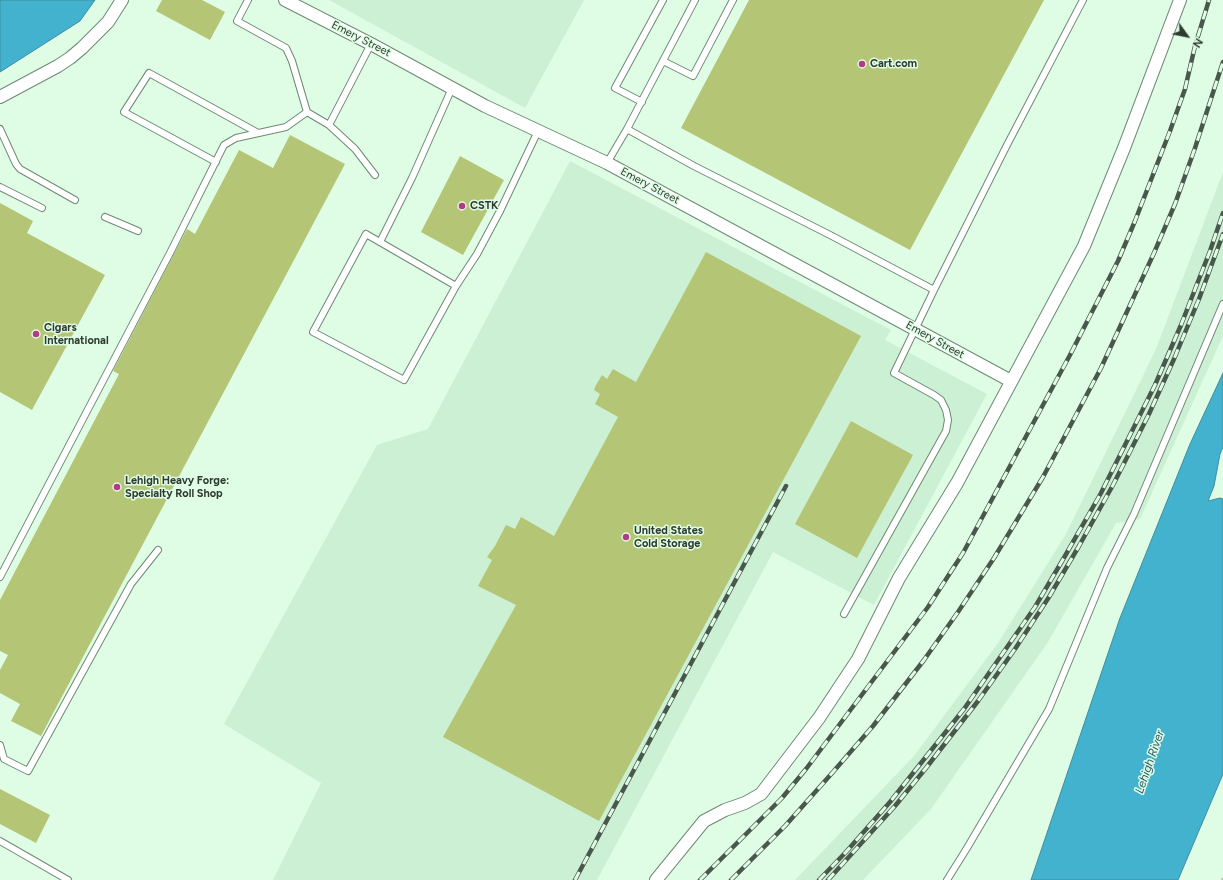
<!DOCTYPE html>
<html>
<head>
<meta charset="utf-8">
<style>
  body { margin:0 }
  #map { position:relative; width:1223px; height:880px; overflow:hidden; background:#dffde5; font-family:Figtree,sans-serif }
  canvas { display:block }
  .north { position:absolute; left:1167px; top:16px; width:40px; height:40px; -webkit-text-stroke:3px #dffde5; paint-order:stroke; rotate:123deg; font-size:11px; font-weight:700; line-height:16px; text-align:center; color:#2f3a31 }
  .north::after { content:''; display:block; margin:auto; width:14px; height:18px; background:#2f3a31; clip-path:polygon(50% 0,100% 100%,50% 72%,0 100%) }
</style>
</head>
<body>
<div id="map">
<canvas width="1223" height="880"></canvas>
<div class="north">N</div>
</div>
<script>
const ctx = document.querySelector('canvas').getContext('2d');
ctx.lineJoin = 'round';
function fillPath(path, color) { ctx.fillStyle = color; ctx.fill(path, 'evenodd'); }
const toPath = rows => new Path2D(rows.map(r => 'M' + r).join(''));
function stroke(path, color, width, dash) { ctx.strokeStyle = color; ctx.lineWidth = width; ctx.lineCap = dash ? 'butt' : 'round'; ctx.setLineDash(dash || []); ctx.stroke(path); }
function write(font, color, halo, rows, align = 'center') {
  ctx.font = font + ' Figtree,sans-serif'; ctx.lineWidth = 3; ctx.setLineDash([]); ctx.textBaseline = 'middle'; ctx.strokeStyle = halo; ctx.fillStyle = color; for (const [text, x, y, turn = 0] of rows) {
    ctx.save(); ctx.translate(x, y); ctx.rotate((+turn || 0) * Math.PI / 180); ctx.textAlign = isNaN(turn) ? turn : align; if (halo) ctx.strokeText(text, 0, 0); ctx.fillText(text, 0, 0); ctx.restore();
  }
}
fillPath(toPath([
  [329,0,584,0,525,108],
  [570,161,891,330,885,340,987,394,874,605,773,552,597,880,273,880,321,783,224,724,377,445,428,429],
  [1223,172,1223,336,1140,519,1116,523,1048,642,931,809,863,880,795,880,914,756,998,643,1066,534,1156,349]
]), '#ccf0d4');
const water = toPath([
  [0,0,95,0,80,21,0,72,0,0],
  [1223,373,1223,447,1220,454,1214,486,1208,501,1220,498,1223,499,1223,774,1178,880,1031,880,1120,618,1190,444,1223,373]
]);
fillPath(water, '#43b2ce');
stroke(water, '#3d8e9f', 1);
fillPath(toPath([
  [162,0,202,0,225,12,210,40,156,11],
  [749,0,1044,0,910,250,681,128],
  [290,135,345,164,41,736,11,721,20,704,0,693,0,670,8,655,0,651,0,600,119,374,113,371,187,229,195,234,239,150,273,168],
  [460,156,504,180,463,255,421,232],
  [0,203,33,221,27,233,105,275,32,410,0,392],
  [706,252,861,336,599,821,443,737,516,605,478,586,492,560,487,557,495,546,506,525,515,529,521,517,554,536,618,417,595,404,600,394,594,390,596,385,602,375,607,379,613,369,636,382],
  [851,421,913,455,857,558,795,524],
  [0,789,50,815,36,843,0,824]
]), '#b4c575');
const service = toPath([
  [248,0,237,21,286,48,292,61,307,112,329,125,355,149,375,175],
  [695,0,627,129,694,166,832,236,934,290,1007,145,1083,0],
  [663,61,693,76,733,0],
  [642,102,615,88,663,0],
  [329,125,371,44],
  [0,129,16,164,20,169,75,200],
  [216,162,124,112,149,73,258,133],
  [607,163,627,129],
  [0,187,42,208],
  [105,217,138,231],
  [366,234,456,286,404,380,313,332,366,234],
  [380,242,412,178,452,88],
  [456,286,477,254,500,211,538,131],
  [0,577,170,253,224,145,236,138,286,127,307,112],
  [844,614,946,431,948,420,946,410,941,400,934,395,894,373,934,290],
  [0,745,4,759,28,771,131,584,158,550],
  [0,841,68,880],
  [947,880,967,848,1049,709,1107,568,1134,514,1223,304]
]);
const minor = toPath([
  [285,0,371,44,485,106,607,163,1011,381],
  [0,97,58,66,70,58,82,48,108,22,122,0],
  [656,880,704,821,725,810,745,803,761,794,819,718,858,659,899,578,957,483,1084,246,1124,148,1180,0]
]);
stroke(service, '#6e8974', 8);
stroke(minor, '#6e8974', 14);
stroke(toPath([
  [1222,880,1223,877]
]), '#a8c0ac', 2, [2, 3]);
stroke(service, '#fff', 6);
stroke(minor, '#fff', 12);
const rail = toPath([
  [575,880,786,486],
  [700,880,782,798,806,769,928,607,963,553,1070,355,1118,261,1135,221,1170,131,1185,89,1195,46,1209,0],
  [731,880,785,826,833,772,873,726,924,660,958,612,994,558,1043,477,1101,368,1154,253,1175,204,1195,148,1223,62],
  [819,880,846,852,890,802,964,709,1035,607,1065,556,1101,493,1155,385,1181,325,1210,251,1223,213],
  [828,880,895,806,926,768,978,701,1015,649,1049,597,1079,546,1113,485,1149,414,1174,359,1199,299,1223,234]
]);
stroke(rail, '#49574c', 4.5);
stroke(rail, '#dffde5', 3, [9]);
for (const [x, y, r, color] of [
  [862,64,4,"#b63886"],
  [462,206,4,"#b63886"],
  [36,334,4,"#b63886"],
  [117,487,4,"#b63886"],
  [626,537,4,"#b63886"]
]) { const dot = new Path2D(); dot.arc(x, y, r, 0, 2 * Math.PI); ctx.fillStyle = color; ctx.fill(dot); stroke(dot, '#dffde5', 1.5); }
write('11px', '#2f3a31', '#dffde5', [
  ["Emery Street",361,39,27],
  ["Emery Street",650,186,28],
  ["Emery Street",935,340,29]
]);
write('bold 11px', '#2f3a31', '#dffde5', [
  ["Cart.com",870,64],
  ["CSTK",470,206],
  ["Cigars",44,328],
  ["International",44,341],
  ["Lehigh Heavy Forge:",125,481],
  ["Specialty Roll Shop",125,494],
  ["United States",634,531],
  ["Cold Storage",634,544]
], 'left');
write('italic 12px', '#2d5b67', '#dffde5', [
  ["Lehigh River",1150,762,-71]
]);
</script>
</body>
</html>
